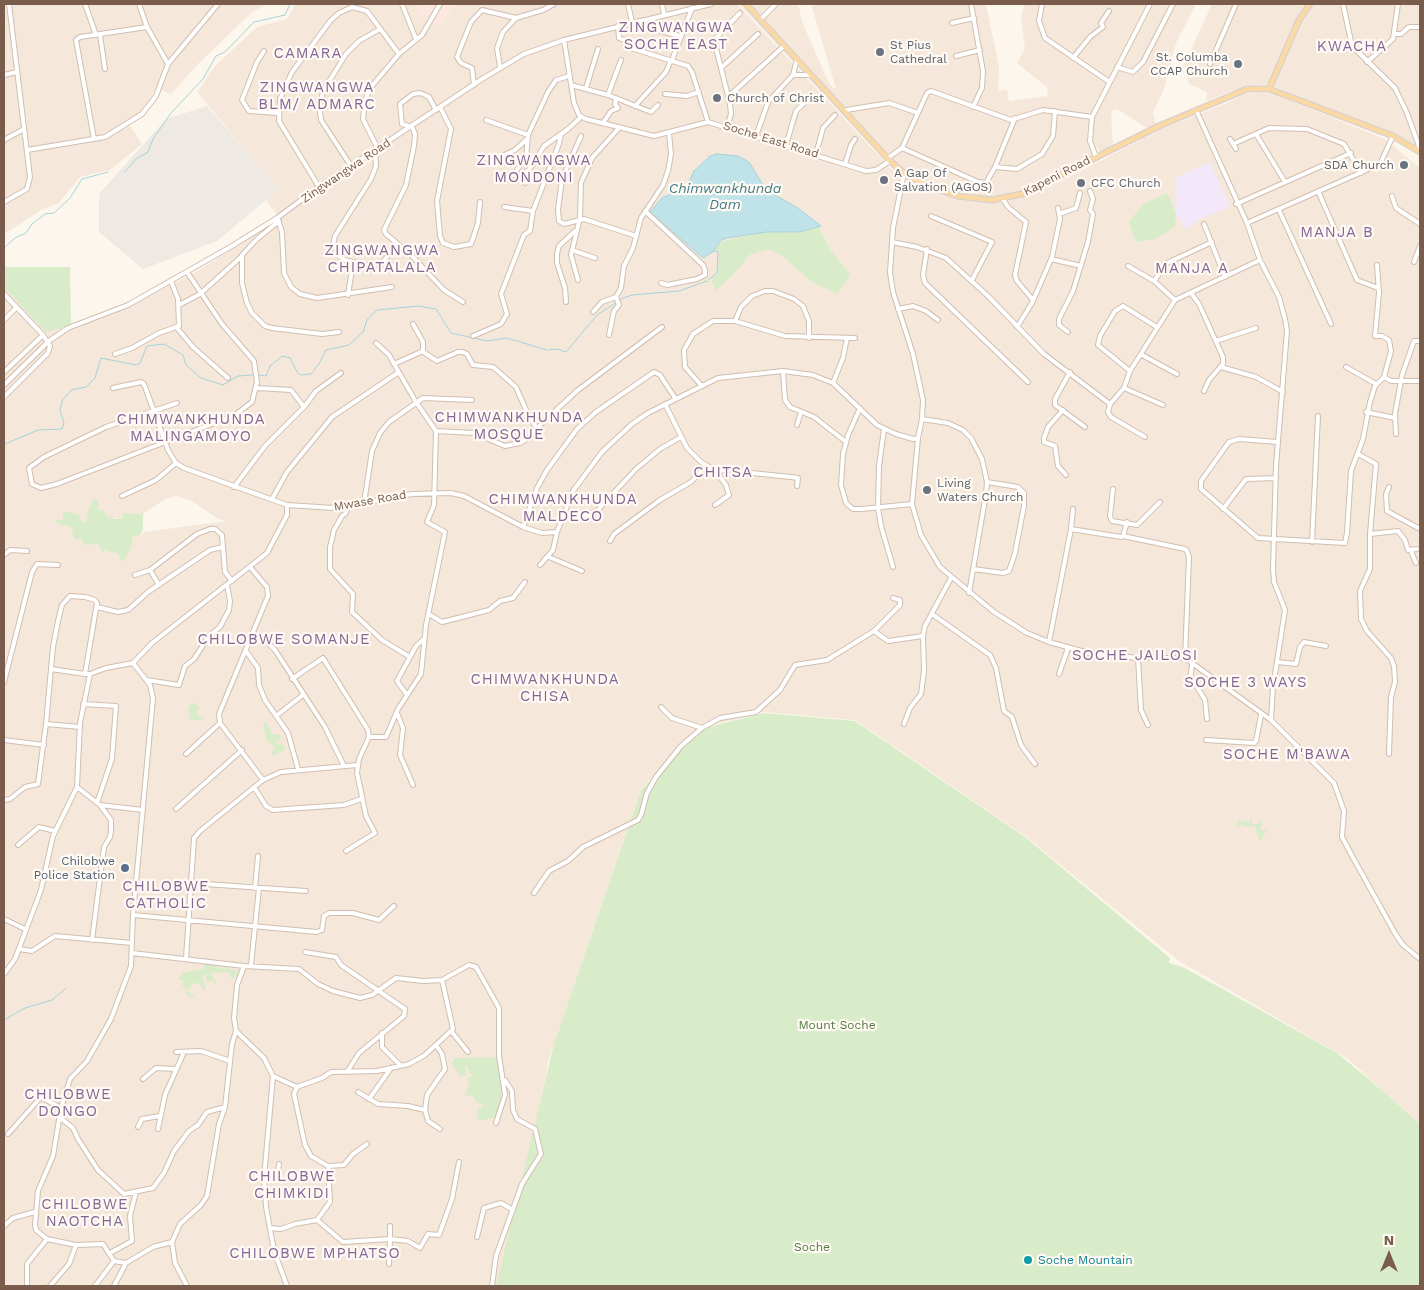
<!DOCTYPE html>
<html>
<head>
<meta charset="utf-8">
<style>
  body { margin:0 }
  #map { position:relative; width:1424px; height:1290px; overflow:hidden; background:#fdf6ec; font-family:"Work Sans",sans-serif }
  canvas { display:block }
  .frame { position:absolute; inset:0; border:5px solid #7a5c4d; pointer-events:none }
  .north { position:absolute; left:1364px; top:1230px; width:50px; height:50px; -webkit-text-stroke:4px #fffaf3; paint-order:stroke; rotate:0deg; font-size:14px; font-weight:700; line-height:20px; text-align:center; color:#7a5c4d }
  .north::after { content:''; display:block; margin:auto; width:18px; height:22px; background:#7a5c4d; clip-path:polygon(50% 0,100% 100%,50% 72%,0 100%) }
</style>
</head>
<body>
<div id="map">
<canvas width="1424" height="1290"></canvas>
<div class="frame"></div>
<div class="north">N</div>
</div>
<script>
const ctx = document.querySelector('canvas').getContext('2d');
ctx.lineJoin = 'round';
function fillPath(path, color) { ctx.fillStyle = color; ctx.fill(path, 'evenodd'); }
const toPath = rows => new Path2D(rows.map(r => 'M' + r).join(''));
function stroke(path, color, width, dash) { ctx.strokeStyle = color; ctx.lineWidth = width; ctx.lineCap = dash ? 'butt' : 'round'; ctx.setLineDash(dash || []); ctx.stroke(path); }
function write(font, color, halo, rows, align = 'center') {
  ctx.font = font + ' "Work Sans",sans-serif'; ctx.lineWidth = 4.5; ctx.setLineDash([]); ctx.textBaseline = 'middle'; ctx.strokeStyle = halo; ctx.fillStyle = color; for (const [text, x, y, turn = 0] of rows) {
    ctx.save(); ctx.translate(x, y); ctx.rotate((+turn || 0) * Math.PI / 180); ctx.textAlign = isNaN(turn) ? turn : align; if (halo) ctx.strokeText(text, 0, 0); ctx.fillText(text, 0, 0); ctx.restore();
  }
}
fillPath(toPath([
  [4,4,267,4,252,12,199,63,171,94,156,88,140,114,127,121,142,144,110,170,80,177,59,203,41,210,4,234],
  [296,4,737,4,897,175,915,188,938,197,917,188,899,175,739,4,798,4,803,24,828,81,832,87,836,89,811,4,986,4,999,67,998,91,1007,90,1009,101,1047,96,1048,88,1017,63,1025,49,1021,18,1024,4,1196,4,1176,43,1164,89,1153,112,1156,126,1150,130,1117,109,1111,111,1113,148,1102,155,1096,146,1097,152,1103,158,1035,195,1159,130,1227,103,1244,94,1258,93,1274,94,1385,139,1420,168,1420,1124,1348,1059,1179,961,1025,836,855,720,764,712,704,727,641,789,548,1062,531,1164,496,1286,4,1286,4,268,69,331,136,303,198,271,280,219,266,200,278,189,197,92,216,65,257,27,287,19],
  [176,496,192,501,218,519,227,521,144,532,140,535,109,542,83,545,82,539,74,539,71,527,57,524,55,519,63,521,64,511,82,522,86,522,89,515,122,519,123,513,143,514,165,499],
  [1212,4,1420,4,1420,153,1394,133,1267,84,1232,91,1206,101,1207,92,1189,84,1184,65]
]), '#f5e8da');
fillPath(toPath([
  [421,4,455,4,439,27,416,12]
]), '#fde8e0');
fillPath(toPath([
  [207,106,279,189,217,241,143,269,99,232,99,194,166,119]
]), '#efe9e4');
fillPath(toPath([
  [1210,162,1230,207,1202,218,1185,230,1176,213,1175,178]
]), '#f3e8fa');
fillPath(toPath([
  [1167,193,1176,213,1175,227,1156,239,1136,242,1129,222,1143,204],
  [819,227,830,250,850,274,838,294,812,282,781,255,767,249,749,255,741,266,716,291,711,279,718,273,719,252,715,251,722,241,766,232,801,233],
  [4,267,70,267,71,326,46,332,4,287],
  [93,499,98,500,98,510,104,510,106,516,112,517,114,519,122,519,123,513,143,514,143,529,140,535,132,537,132,546,124,561,120,560,120,556,115,552,112,554,106,548,104,552,101,551,99,544,83,545,82,539,74,539,71,527,57,524,55,519,63,520,63,511,79,515,82,522,86,521,88,510],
  [192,702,200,708,196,713,204,720,190,720,188,709],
  [764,713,855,721,1025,837,1170,958,1169,963,1185,968,1337,1053,1376,1085,1420,1124,1420,1286,496,1286,554,1044,641,790,704,728],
  [267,722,272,734,278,734,282,738,275,742,276,745,282,743,285,749,274,756,271,752,275,747,267,741,264,728,263,723],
  [1252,813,1252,824,1257,824,1263,820,1260,830,1267,830,1260,842,1255,827,1243,826,1242,823,1239,828,1235,827,1240,820,1250,822],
  [205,963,215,963,222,969,225,967,239,972,237,976,232,979,228,972,210,973,218,985,211,980,206,982,207,974,202,976,206,988,203,990,201,986,195,982,187,990,192,996,196,994,192,999,185,993,187,990,182,985,184,982,178,979,183,973,204,968],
  [502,1057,504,1068,501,1097,502,1102,497,1117,478,1121,477,1108,483,1107,482,1103,477,1103,473,1095,465,1096,467,1088,470,1086,467,1081,468,1078,473,1075,469,1073,467,1065,464,1067,467,1076,460,1076,451,1063,454,1061,453,1058]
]), '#d8ecc9');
const water = toPath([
  [717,154,738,156,749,162,766,190,798,208,821,226,800,232,766,232,727,238,721,240,714,251,703,258,650,212,662,198,687,186,694,171,710,156,717,154]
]);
fillPath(water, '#bfe3e8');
stroke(water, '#a5d3da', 1);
stroke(toPath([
  [125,172,136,159,148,152,153,139,171,113,203,79,216,56,225,52,254,22,285,15,290,4],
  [4,248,15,238,26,233,32,224,45,214,54,213,70,198,82,179,108,172],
  [708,280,717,273,718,252,714,251],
  [549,350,557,349,566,352,597,315,623,298,632,295,679,291,707,281],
  [259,375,266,376,270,366,282,356,290,358,297,372,301,375,311,374,319,364,326,350,349,345,363,332,367,320,377,310,418,306,436,309,451,333,487,341,507,338,547,350],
  [4,449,5,444,38,430,62,429,64,423,60,410,62,401,71,390,86,387,95,378,101,358,136,365,140,363,147,346,164,344,183,355,186,365,201,378,223,385,238,376,253,375],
  [4,1020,25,1008,52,1000,66,988]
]), '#a5d3da', 1);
const minor = toPath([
  [85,4,96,35],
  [139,4,147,27,168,64],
  [402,4,416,39],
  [628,4,632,22],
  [662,4,664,14],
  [971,4,983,71,982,88,973,107],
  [1042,4,1039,21,1045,38,1108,81],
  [1343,4,1352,46,1395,88,1407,113,1420,149],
  [761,19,776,4],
  [639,21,656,30,680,36],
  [952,23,974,18],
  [618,26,619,38,626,41,631,48,688,66,692,72,708,122],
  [1394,34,1401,34,1409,27,1420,27],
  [100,35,105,69],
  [564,40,574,103,579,115,586,119,654,136,708,122,866,171,876,170,890,161],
  [264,51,257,62,242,100,249,111,278,113],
  [956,56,980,50],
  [1073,58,1090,37,1103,27,1101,23,1109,11],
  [672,60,692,8],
  [1367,62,1393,39,1398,4],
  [1210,64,1236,4],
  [500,67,497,48,503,32,516,18,543,10,554,4],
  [1117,67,1133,72,1143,62,1173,4],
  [721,68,758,34],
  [4,75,17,72],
  [793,75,811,75],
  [474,85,472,68,461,63,457,57,471,22,482,10,516,18],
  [571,85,608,95,651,112,658,105],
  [586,88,598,49],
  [665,94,687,96,699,92],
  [608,95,621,60],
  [728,97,784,46],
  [635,106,666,72,671,60],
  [440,107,451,129,437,201,440,236,443,243,454,247,471,244,478,223,480,202],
  [436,110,429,97,420,93,413,94,400,104,402,124,412,127,415,134,414,146,406,185,384,230,386,234,412,256,444,290,463,302],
  [846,110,889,103,918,113],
  [1196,110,1247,223,1260,260,1279,297,1285,319,1287,331,1276,466,1273,568,1274,582,1285,610,1273,687,1271,720],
  [486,120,528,135],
  [603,123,611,111,618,108,615,104,616,98],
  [727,127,731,114,730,104,714,40,740,13],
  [1256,134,1285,182],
  [581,136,562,179,558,210,559,221,564,224,584,219,636,236],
  [756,136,768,102,793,75,797,59],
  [94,139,76,40,80,37,147,27],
  [1230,139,1236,149],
  [4,140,24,129],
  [1233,144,1269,128,1307,129,1344,144,1361,173],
  [786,145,796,111,811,96],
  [902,148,978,182,986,183,995,167,1015,118],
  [378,149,363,119,365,100,371,87,399,54,422,35,440,4],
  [27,150,105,137,142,114,156,96,168,64,218,4],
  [375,150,376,166,371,179,335,236,333,245,339,256,345,260,370,266,384,261,396,244],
  [816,154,823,128,835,115],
  [1096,157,1090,141,1092,117,1150,4],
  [888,158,902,148,927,93,931,91,1011,120,1043,110,1092,117],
  [488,163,515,150,527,139],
  [845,164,851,145,855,139],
  [351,166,321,120,319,104,325,88,346,54,359,41,380,29],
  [995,167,1017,169,1042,154,1053,136,1055,111],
  [513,175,526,158,528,135,548,92,556,80,569,76],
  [513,175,519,176,529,170,544,146,568,129,581,117],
  [525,183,528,171],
  [319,187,279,121,280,99,292,72,331,20,339,13,352,7,367,11,399,54],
  [1318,191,1357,280,1378,288],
  [1392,196,1396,208,1420,224],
  [1003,199,1008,207,1026,222,1015,275,1017,281,1033,300],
  [4,202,27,189,30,177,9,4],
  [1236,204,1351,153],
  [504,207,533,211],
  [1279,210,1331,324],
  [645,211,703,265,705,270,705,275,697,279,667,285,661,283],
  [1059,214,1076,208,1080,193],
  [931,216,992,242,972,280],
  [278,220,282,232,284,273,291,287,300,294,317,298,392,287],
  [279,221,257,239,242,255,242,283,247,303,252,313,265,326,272,328,322,334,339,332],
  [1247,223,1380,164,1393,136],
  [1204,224,1225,277],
  [892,242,917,247,946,258,988,296,1044,354,1110,404],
  [927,249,923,275,925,283,1028,382],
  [572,250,595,258],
  [1051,259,1081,266],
  [1414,262,1420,246],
  [1128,266,1154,281,1175,300],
  [578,280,571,255,580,218,581,183,592,158,619,128],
  [1154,281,1167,263,1212,242],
  [1191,293,1199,304,1223,357,1223,364,1209,380,1204,391],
  [4,294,43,335,50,346,48,353,4,397],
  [348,295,353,263],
  [566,302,565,288,557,263,557,254,559,246,575,231],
  [179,305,200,294,242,256],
  [898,309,913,306,926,311,938,320],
  [593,312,602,302,616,297,621,288,624,266,633,248,641,218,663,185,668,171,671,154,669,133],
  [4,320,16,308],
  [735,321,741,307,752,296,765,291,773,291,794,299,803,306,809,321,809,338],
  [1017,327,1032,303,1052,257,1060,219,1058,208],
  [177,328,193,347,228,378],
  [1068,332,1059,325,1059,319,1073,291,1088,242,1093,214,1090,210,1093,199,1090,191],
  [609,335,614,311,619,305,616,297],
  [473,336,501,324,507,314,501,294,524,235,530,231,533,211,559,144,561,134],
  [1216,341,1256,328],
  [422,351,437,361,458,352,463,352,467,354,473,365,493,367,516,387,530,419,537,428],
  [115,354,132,348,159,333,179,326,178,299,171,281],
  [1142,355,1177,374],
  [394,364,423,351,423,342,413,324],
  [1221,367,1256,377,1283,392],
  [1346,367,1376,384],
  [783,371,785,400,790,407,814,417,846,442],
  [1130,371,1098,345,1100,336,1115,311,1123,306,1157,327],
  [4,372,43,335],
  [1070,372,1055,399,1055,405,1085,427],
  [1384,377,1391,381,1420,381],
  [833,383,843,358,847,338],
  [4,385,49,341,68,328,128,305,232,246,277,218,319,187,482,79,524,54,564,40,711,4],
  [701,385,685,367,684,350,693,334,713,321,735,321,785,336,855,338],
  [113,388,141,382,144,384,168,450,176,463,184,468,287,505,334,508,412,494,451,493,464,496,523,527,542,533,557,532],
  [257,388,291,390,304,407],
  [1124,388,1163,405],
  [177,403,106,427,44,457,29,468,32,484,41,488,57,484,235,415,252,402,257,382,254,361,222,324,187,272],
  [665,404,687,448,701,462,716,471,726,485,729,495,715,505],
  [860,408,848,435,843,454,841,485,846,503,853,509,861,509,912,504],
  [1063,410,1048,427,1044,438,1044,442,1055,446,1058,466,1066,475],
  [1366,412,1395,418],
  [922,419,948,423,963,430,971,438,982,459,987,482,986,494,969,593],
  [797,425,801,412],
  [884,429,879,466,878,508,881,526,893,567],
  [436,431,474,433,505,446,520,443,530,437,542,423,578,390,662,327],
  [1396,434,1395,414,1402,375,1414,341,1420,341],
  [1145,437,1111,417,1108,412,1110,404,1124,388,1130,371,1175,300,1260,260],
  [918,438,912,504,921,535,940,567,994,612,1027,633,1049,642,1089,653,1138,658,1185,658,1271,720,1334,783,1344,811,1342,837,1351,854,1396,935,1403,945,1420,959],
  [1278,442,1239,439,1229,442,1201,481,1201,489,1258,538,1345,543,1347,533,1351,471,1363,439,1370,402,1375,386,1384,377,1391,351,1389,340,1382,336,1375,336,1379,293,1377,265],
  [1358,454,1376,464,1370,534,1370,569,1360,591,1361,619,1367,631,1391,658,1394,666,1395,682,1391,697,1389,754],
  [716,471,735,469,742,472,791,477,798,478,797,486],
  [234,487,265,446,304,407,316,391,341,373],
  [1389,487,1386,494,1387,511,1420,529],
  [1113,489,1110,516,1112,521,1137,525,1160,502],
  [122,496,156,480,176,463],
  [272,499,287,472,332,417,399,372],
  [364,503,372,451,380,433,389,422,423,398,472,400],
  [348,506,346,513,342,516,334,530,330,547,330,569,353,594,352,612,382,640,410,657],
  [1223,509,1246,479,1276,478],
  [564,515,581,516,597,511,636,469,660,449,681,437],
  [523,527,537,488,547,470,577,429,596,412,654,372,660,375,675,398],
  [1071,529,1121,537,1123,536,1127,522],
  [1370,534,1398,531,1405,540,1408,550,1417,549],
  [1123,536,1185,549,1187,551,1189,557,1185,658],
  [610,541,614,534,660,500,691,482,706,466],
  [1312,542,1318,416],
  [1411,551,1416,563],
  [4,555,10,550,27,551],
  [549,557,582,571],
  [540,565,553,550,557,532,573,491,602,452,632,424,648,413,718,378,783,371,813,375,833,383,877,425,896,434,913,439,918,438,922,419,923,400,913,354,893,292,890,272,893,228,904,173],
  [250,567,267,587,268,596,219,714,220,723,263,780,281,772,357,765],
  [973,569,1003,573,1009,571,1015,553,1024,506,1024,493,1018,487,987,482],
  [150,570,159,585],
  [135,575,150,570,197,534,210,529,215,529,222,535,225,572,232,581],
  [97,607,118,612,128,610,148,592,210,550,223,547],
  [429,614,442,622,489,610,500,601,513,598,525,582],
  [932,614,990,655,996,668,1004,711,1012,717,1021,745,1035,764],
  [874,631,888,641,923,636,924,671,921,694,910,708,904,724],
  [252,634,265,640,275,650,325,727,344,766],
  [923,636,925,626,951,578],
  [1049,642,1071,529,1073,509],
  [246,651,258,668,259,685,265,700,288,733,298,769],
  [1138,658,1141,710,1148,725],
  [1277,662,1296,664,1300,647,1304,642,1326,646],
  [133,663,150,685,153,698,133,915,131,966,111,1019,87,1061,70,1079,61,1108,53,1156,38,1191,35,1225,36,1230,47,1239,76,1245,103,1244,114,1261,126,1263,153,1247,172,1242],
  [133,663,152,643,267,553,287,515,287,505],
  [1192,665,1190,680,1197,687,1205,700,1207,719],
  [85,674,97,603,95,600,85,597,70,596,62,605,58,621,53,647,51,669,85,674,90,674],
  [1059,674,1068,648],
  [292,679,323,658,368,730,369,737,359,759,357,773,366,816,375,833,346,851],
  [147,680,179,685,185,666,194,659,209,636,220,627,229,610,230,601,227,585],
  [4,682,32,572,37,564,58,565],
  [407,695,397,681,416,646,424,639],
  [83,704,116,706,112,759,97,803],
  [661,707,672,718,702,728],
  [397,713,403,728,400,755,413,785],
  [276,716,303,695],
  [46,724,51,669],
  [369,737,386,737,398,709,421,674,426,625,445,532,427,522,434,505,436,431,416,402,389,355,376,343],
  [4,740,44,745],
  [1206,740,1254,743,1256,741,1261,715],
  [186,754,220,723],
  [77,787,100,805,143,810],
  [254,787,266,806,273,810,344,805,361,799],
  [4,800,10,799,25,787,38,784,46,724,80,727],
  [176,809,242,750],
  [18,845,39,827,55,831],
  [191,883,306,891],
  [255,888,258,856],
  [534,893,549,871,568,861,583,847,638,820,641,815,647,793,656,777,681,746,702,728,720,718,756,712,780,690,795,665,827,660,874,631,900,605,900,600,893,598],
  [133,915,317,932,322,930,324,916,329,913,353,913,379,920,394,906],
  [4,919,25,929],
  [92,940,104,847,110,837,111,831,111,820,100,805],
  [19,949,32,951,55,936,132,943],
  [305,952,336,957,341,965,405,1009,404,1016,359,1053,347,1072],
  [132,953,244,966,299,969,318,984,333,991,360,998,372,995,396,978,423,981,442,980,469,965,476,967,499,1008,499,1056,505,1095,496,1123],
  [186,959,194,838,200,831,263,780],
  [251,965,259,888],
  [244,966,237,985,234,1018,236,1031,264,1058,273,1076,264,1178,266,1207,274,1251,287,1286],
  [4,974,15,959,41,890,53,836,77,787,80,723,90,674,106,668,133,663],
  [451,1031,468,1052],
  [382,1033,382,1047,400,1065],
  [436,1045,442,1054,445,1069,427,1095,425,1110,428,1121,440,1129],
  [176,1052,201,1051,230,1061],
  [273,1076,297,1087,322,1078,331,1072,377,1071,409,1064,425,1055,453,1029,442,980],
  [143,1079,156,1068,176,1069],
  [297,1087,294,1094,305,1145,311,1156,328,1166],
  [358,1092,378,1104,408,1106,425,1110],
  [369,1099,391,1068],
  [59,1117,73,1128,78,1139,98,1170,124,1194,153,1188,164,1173,174,1151,189,1131,198,1125,207,1112,225,1107],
  [138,1127,142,1119,160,1116],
  [158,1129,165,1095,184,1052],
  [8,1134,41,1097,61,1108],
  [264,1178,277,1178,279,1164],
  [317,1220,330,1202,328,1166,344,1165,353,1154,367,1144],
  [317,1220,343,1242,390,1239,389,1264],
  [4,1226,13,1218,35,1212],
  [390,1226,390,1239,408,1241,420,1248,428,1234,439,1235,452,1199,459,1162],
  [270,1228,281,1229,295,1224,317,1220],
  [477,1237,484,1208,501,1203,513,1210],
  [274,1251,290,1253,294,1256],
  [110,1253,132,1241,130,1216,136,1192],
  [27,1286,27,1264,47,1239],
  [50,1286,69,1264,76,1245],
  [95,1286,114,1261],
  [114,1286,126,1263],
  [187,1286,175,1263,172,1242,180,1224,201,1205,207,1196,219,1124,225,1107,232,1044,236,1031],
  [492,1286,496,1256,522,1184,541,1154,535,1129,517,1119,513,1110,512,1091,505,1080]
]);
const major = toPath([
  [746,4,890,161,904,173,922,183,957,196,992,200,1022,194,1159,126,1247,89,1269,89,1296,99,1393,136,1420,152],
  [1269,89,1299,20,1310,4]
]);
stroke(minor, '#d1beb0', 6);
stroke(major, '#dad1cd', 7);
stroke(minor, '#fff', 4);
stroke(major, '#fbd9a5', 4.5);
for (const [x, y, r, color] of [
  [880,52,5,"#6b7280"],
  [1238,64,5,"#6b7280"],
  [717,98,5,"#6b7280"],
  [1404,165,5,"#6b7280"],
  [884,180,5,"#6b7280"],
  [1081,183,5,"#6b7280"],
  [927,490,5,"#6b7280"],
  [125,868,5,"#5c6f8a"],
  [1028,1260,5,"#0f9aa8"]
]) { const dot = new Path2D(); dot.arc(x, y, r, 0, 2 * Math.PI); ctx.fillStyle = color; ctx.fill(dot); stroke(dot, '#fffaf3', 2); }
write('12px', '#5b616d', '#fffaf3', [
  ["St Pius",890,45],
  ["Cathedral",890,59],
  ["St. Columba",1228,57,"right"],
  ["CCAP Church",1228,71,"right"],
  ["Church of Christ",727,98],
  ["SDA Church",1394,165,"right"],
  ["A Gap Of",894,173],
  ["Salvation (AGOS)",894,187],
  ["CFC Church",1091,183],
  ["Living",937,483],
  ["Waters Church",937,497]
], 'left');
write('12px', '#7a5c4d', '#fffaf3', [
  ["Soche East Road",771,140,17],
  ["Zingwangwa Road",346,171,-34],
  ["Kapeni Road",1057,176,-27],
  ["Mwase Road",370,501,-10]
]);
write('12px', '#4e5e75', '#fffaf3', [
  ["Chilobwe",115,861],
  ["Police Station",115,875]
], 'right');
write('12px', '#537a41', '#fffaf3', [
  ["Mount Soche",837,1025],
  ["Soche",812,1247]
]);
write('12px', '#0d838f', '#fffaf3', [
  ["Soche Mountain",1038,1260]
], 'left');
write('italic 14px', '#437c86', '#fffaf3', [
  ["Chimwankhunda",725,189],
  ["Dam",725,205]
]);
ctx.letterSpacing = '1px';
write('15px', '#846695', '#fffaf3', [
  ["ZINGWANGWA",676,28],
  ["SOCHE EAST",676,45],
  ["KWACHA",1352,47],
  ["CAMARA",308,54],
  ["ZINGWANGWA",317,88],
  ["BLM/ ADMARC",317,105],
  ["ZINGWANGWA",534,161],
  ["MONDONI",534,178],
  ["MANJA B",1337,233],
  ["ZINGWANGWA",382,251],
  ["CHIPATALALA",382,268],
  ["MANJA A",1192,269],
  ["CHIMWANKHUNDA",509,418],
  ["MOSQUE",509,435],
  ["CHIMWANKHUNDA",191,420],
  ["MALINGAMOYO",191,437],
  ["CHITSA",723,473],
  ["CHIMWANKHUNDA",563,500],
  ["MALDECO",563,517],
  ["CHILOBWE SOMANJE",284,640],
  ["SOCHE JAILOSI",1135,656],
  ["CHIMWANKHUNDA",545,680],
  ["CHISA",545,697],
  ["SOCHE 3 WAYS",1246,683],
  ["SOCHE M'BAWA",1287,755],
  ["CHILOBWE",166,887],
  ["CATHOLIC",166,904],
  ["CHILOBWE",68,1095],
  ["DONGO",68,1112],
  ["CHILOBWE",292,1177],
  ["CHIMKIDI",292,1194],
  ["CHILOBWE",85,1205],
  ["NAOTCHA",85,1222],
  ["CHILOBWE MPHATSO",315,1254]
]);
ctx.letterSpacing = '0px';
</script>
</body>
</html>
